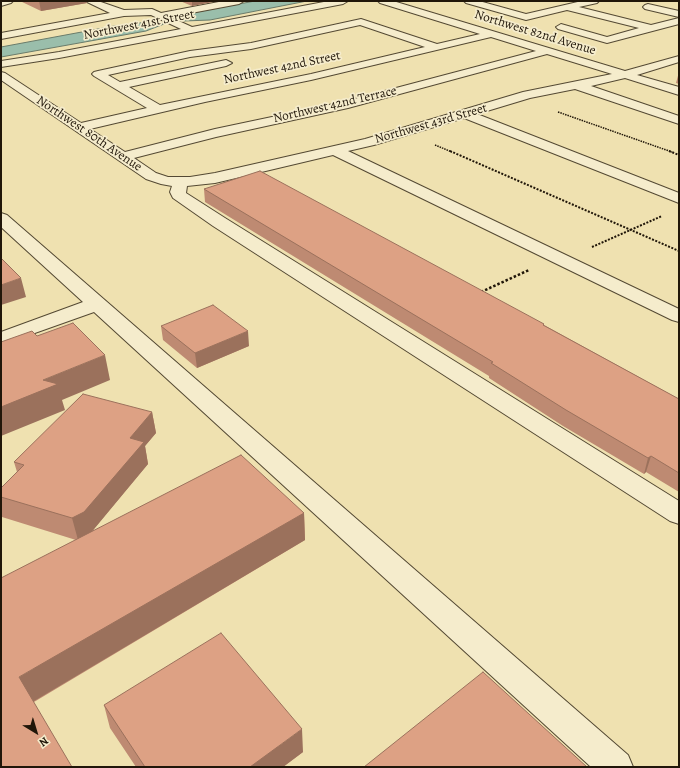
<!DOCTYPE html>
<html>
<head>
<meta charset="utf-8">
<style>
  body { margin:0 }
  #map { position:relative; width:680px; height:768px; overflow:hidden; background:#efe1b0; font-family:Alegreya,serif }
  canvas { display:block }
  .frame { position:absolute; inset:0; border:2px solid #201609; pointer-events:none }
  .north { position:absolute; left:16px; top:712px; width:40px; height:40px; -webkit-text-stroke:3px #f5eccc; paint-order:stroke; rotate:142deg; font-size:11px; font-weight:700; line-height:16px; text-align:center; color:#201609 }
  .north::after { content:''; display:block; margin:auto; width:14px; height:18px; background:#201609; clip-path:polygon(50% 0,100% 100%,50% 72%,0 100%) }
</style>
</head>
<body>
<div id="map">
<canvas width="680" height="768"></canvas>
<div class="frame"></div>
<div class="north">N</div>
</div>
<script>
const ctx = document.querySelector('canvas').getContext('2d');
ctx.lineJoin = 'round';
function fillPath(path, color) { ctx.fillStyle = color; ctx.fill(path, 'evenodd'); }
const toPath = rows => new Path2D(rows.map(r => 'M' + r).join(''));
function stroke(path, color, width, dash) { ctx.strokeStyle = color; ctx.lineWidth = width; ctx.lineCap = dash ? 'butt' : 'round'; ctx.setLineDash(dash || []); ctx.stroke(path); }
function write(font, color, halo, rows, align = 'center') {
  ctx.font = font + ' Alegreya,serif'; ctx.lineWidth = 3.5; ctx.setLineDash([]); ctx.textBaseline = 'middle'; ctx.strokeStyle = halo; ctx.fillStyle = color; for (const [text, x, y, turn = 0] of rows) {
    ctx.save(); ctx.translate(x, y); ctx.rotate((+turn || 0) * Math.PI / 180); ctx.textAlign = isNaN(turn) ? turn : align; if (halo) ctx.strokeText(text, 0, 0); ctx.fillText(text, 0, 0); ctx.restore();
  }
}
const water = toPath([
  [255,1,307,1,210,20,184,21,175,18,191,13,255,1],
  [157,21,164,24,146,31,1,57,1,47,114,26,157,21]
]);
fillPath(water, '#9abeab');
stroke(water, '#697b6a', 1);
const minor = toPath([
  [1,1,13,1,11,3,1,6,1,1],
  [85,1,98,1,124,10,152,9,161,13,224,1,244,1,239,4,170,17,192,27,329,1,348,1,343,4,191,33,59,58,1,67,1,61,59,52,181,29,151,15,124,16,1,39,1,33,110,13,85,1],
  [378,1,393,1,625,71,679,56,679,62,637,75,679,87,679,95,625,78,591,86,679,116,679,124,575,89,530,98,477,114,679,193,679,203,464,118,374,145,348,151,679,309,679,322,672,320,333,155,215,183,187,186,186,193,225,218,679,501,679,524,670,521,213,226,173,198,170,192,172,186,161,184,146,179,1,80,1,72,5,73,81,123,147,108,94,76,92,74,94,72,98,71,190,51,251,43,361,19,437,44,480,34,380,3,378,1],
  [360,25,425,47,311,74,160,105,129,87,226,66,232,63,226,60,120,82,108,75,190,57,251,49,360,25],
  [491,37,536,51,343,102,215,129,125,152,90,129,205,102,311,80,491,37],
  [547,54,612,74,523,92,365,139,215,173,190,177,168,177,156,173,134,158,216,137,348,108,547,54],
  [464,1,479,1,526,14,582,1,599,1,597,3,579,7,651,25,679,18,679,24,607,43,558,29,556,27,561,24,607,37,639,28,567,10,526,20,466,3,464,1],
  [648,4,679,11,679,17,645,9,643,7,645,5,648,4],
  [1,213,7,215,628,755,633,767,591,767,94,312,1,345,1,332,83,302,1,227,1,213]
]);
stroke(minor, '#544933', 2);
stroke(toPath([
  [558,112,672,152],
  [435,145,452,152]
]), '#201609', 1.5, [1.5, 1]);
stroke(toPath([
  [450,151,679,251],
  [669,151,679,155],
  [592,247,662,216]
]), '#201609', 2, [2, 1.5]);
stroke(toPath([
  [481,292,529,270]
]), '#201609', 2.5, [2.5, 2]);
fillPath(minor, '#f5eccc');
fillPath(toPath([
  [20,1,86,1,87,3,41,11],
  [180,1,217,1,192,6],
  [679,72,679,84,676,83],
  [204,189,544,324,544,325,679,399,679,492,646,472,644,474,563,426,489,378,489,376,205,202],
  [161,326,249,346,197,368,163,340],
  [152,412,156,433,145,446,148,464,92,531,304,513,305,540,34,702,1,767,76,540,2,517,1,514,1,488,17,472,14,462],
  [104,705,303,752,283,767,136,767,110,728]
]), '#be8a72');
fillPath(toPath([
  [39,1,86,1,87,3,41,11],
  [192,1,217,1,192,6],
  [21,278,26,297,1,305,1,285],
  [248,331,249,346,197,368,195,353],
  [105,355,110,380,62,400,65,410,1,436,1,407,43,380],
  [152,412,156,433,145,446,148,464,90,534,78,540,72,518,130,438],
  [651,456,646,472,644,474,648,458],
  [304,513,305,540,29,704,19,677],
  [302,729,303,752,283,767,250,767]
]), '#9b715c');
const building = toPath([
  [260,171,544,324,543,325,679,399,679,473,651,456,648,458,566,410,491,363,493,362,204,189,260,171],
  [1,258,21,278,1,285,1,258],
  [213,305,248,331,195,353,161,326,213,305],
  [73,323,105,355,43,380,58,384,1,407,1,342,32,331,37,336,73,323],
  [83,394,152,412,130,438,144,442,84,512,72,518,1,497,1,488,24,465,14,462,83,394],
  [241,455,304,513,19,677,72,767,1,767,1,578,241,455],
  [221,633,302,729,250,767,145,767,104,705,221,633],
  [483,672,587,767,364,767,483,672]
]);
fillPath(building, '#dda184');
stroke(building, '#9b715c', 1);
write('13px', '#201609', '#f5eccc', [
  ["Northwest 41st Street",139,25,-11],
  ["Northwest 82nd Avenue",535,33,17],
  ["Northwest 42nd Street",282,68,-12],
  ["Northwest 42nd Terrace",335,105,-13],
  ["Northwest 43rd Street",431,124,-16],
  ["Northwest 80th Avenue",89,134,34]
]);
</script>
</body>
</html>
